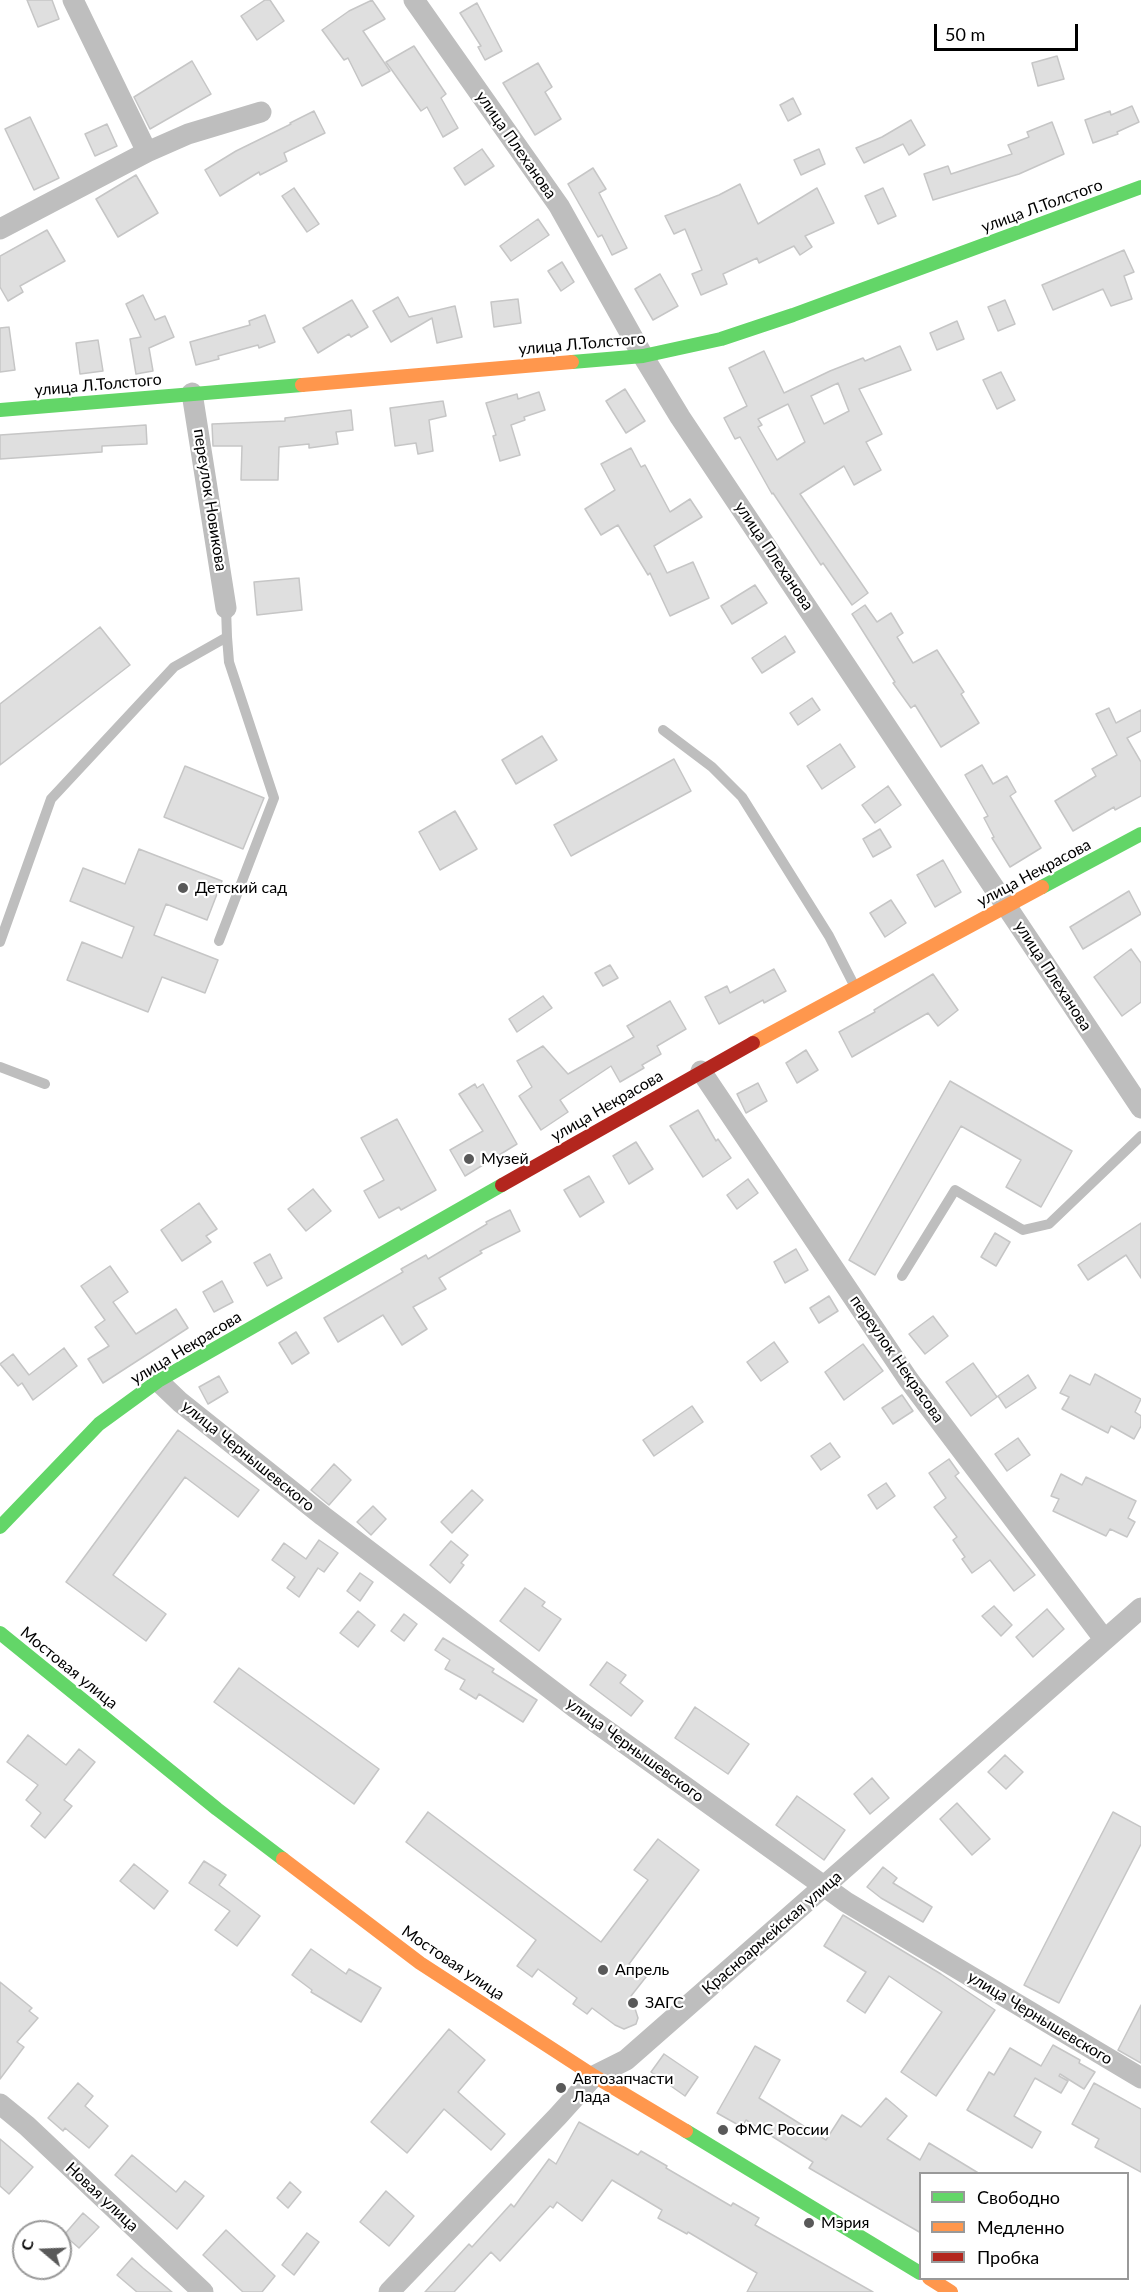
<!DOCTYPE html>
<html>
<head>
<meta charset="utf-8">
<style>
  body { margin:0 }
  #map { position:relative; width:1141px; height:2292px; overflow:hidden; background:#fff; font-family:Lato,sans-serif }
  canvas { display:block }
  .legend { position:absolute; left:919px; top:2172px; width:210px; height:108px; box-sizing:border-box; background:#fff; border:2px solid #999; margin:0; padding:8px 10px; list-style:none; font-size:18px; color:#000 }
  .legend li { display:flex; align-items:center; gap:12px; height:30px }
  .legend b { width:30px; border:2px solid #999 }
  .north { position:absolute; left:12px; top:2220px; width:60px; height:60px; box-sizing:border-box; background:#fff; border:2px solid #999; border-radius:50%; rotate:289deg; font-size:16px; font-weight:700; line-height:24px; text-align:center; color:#000 }
  .north::after { content:''; display:block; margin:auto; width:21px; height:27px; background:#595959; clip-path:polygon(50% 0,100% 100%,50% 72%,0 100%) }
  .scale { position:absolute; left:934px; top:24px; width:144px; height:27px; box-sizing:border-box; border:3px solid #000; border-top:0; padding-left:8px; font-size:18px; line-height:21px; white-space:nowrap; color:#000; -webkit-text-stroke:4px #fff; paint-order:stroke }
</style>
</head>
<body>
<div id="map">
<canvas width="1141" height="2292"></canvas>
<ul class="legend">
<li><b style="height:8px;background:#63d668"></b>Свободно</li>
<li><b style="height:8px;background:#ff974d"></b>Медленно</li>
<li><b style="height:8px;background:#b3261e"></b>Пробка</li>
</ul>
<div class="north">С</div>
<div class="scale">50 m</div>
</div>
<script>
const ctx = document.querySelector('canvas').getContext('2d');
ctx.lineJoin = 'round';
function fillPath(path, color) { ctx.fillStyle = color; ctx.fill(path, 'evenodd'); }
const toPath = rows => new Path2D(rows.map(r => 'M' + r).join(''));
function stroke(path, color, width, dash) { ctx.strokeStyle = color; ctx.lineWidth = width; ctx.lineCap = dash ? 'butt' : 'round'; ctx.setLineDash(dash || []); ctx.stroke(path); }
function write(font, color, halo, rows, align = 'center') {
  ctx.font = font + ' Lato,sans-serif'; ctx.lineWidth = 4.5; ctx.setLineDash([]); ctx.textBaseline = 'middle'; ctx.strokeStyle = halo; ctx.fillStyle = color; for (const [text, x, y, turn = 0] of rows) {
    ctx.save(); ctx.translate(x, y); ctx.rotate((+turn || 0) * Math.PI / 180); ctx.textAlign = isNaN(turn) ? turn : align; if (halo) ctx.strokeText(text, 0, 0); ctx.fillText(text, 0, 0); ctx.restore();
  }
}
const building = toPath([
  [27,0,52,0,59,19,38,27,27,0],
  [265,0,270,0,284,21,257,40,241,16,265,0],
  [372,0,385,19,363,31,390,71,362,86,348,58,344,60,322,30,349,11,372,0],
  [477,3,502,51,485,60,478,47,481,46,460,13,477,3],
  [414,46,446,94,441,98,458,128,443,137,427,107,421,111,386,62,414,46],
  [1057,56,1064,79,1038,86,1032,63,1057,56],
  [192,61,211,94,150,129,134,97,192,61],
  [538,63,552,87,545,92,561,119,535,135,503,83,538,63],
  [793,98,801,114,788,121,780,105,793,98],
  [1132,106,1139,122,1117,132,1118,134,1093,143,1085,120,1110,111,1111,115,1132,106],
  [314,111,325,133,284,153,287,161,260,175,259,172,220,196,205,170,236,151,291,124,290,123,314,111],
  [30,117,59,178,34,190,5,129,30,117],
  [911,120,925,145,909,155,903,144,864,163,856,148,882,137,911,120],
  [1052,122,1064,154,1019,174,933,200,924,174,948,166,951,174,1012,154,1008,145,1029,137,1027,132,1052,122],
  [107,124,117,146,95,156,85,134,107,124],
  [482,149,494,166,465,185,454,168,482,149],
  [819,149,825,164,801,175,794,160,819,149],
  [593,168,606,189,599,193,627,248,612,255,602,235,598,237,568,184,593,168],
  [136,175,158,213,118,237,96,199,136,175],
  [740,184,758,224,817,188,834,223,805,236,812,247,800,255,794,246,759,263,757,258,723,274,727,284,701,295,692,274,702,270,685,229,674,234,665,216,719,195,740,184],
  [294,188,319,224,307,232,282,196,294,188],
  [883,188,896,216,878,224,865,196,883,188],
  [538,219,549,235,511,261,500,246,538,219],
  [47,230,65,261,20,286,23,292,8,301,0,287,0,256,47,230],
  [1124,250,1134,272,1124,276,1132,299,1111,306,1103,289,1053,310,1042,285,1124,250],
  [562,262,574,282,561,291,548,271,562,262],
  [660,274,678,306,653,320,635,289,660,274],
  [143,295,155,320,165,316,174,337,149,348,153,371,136,374,130,339,141,337,126,304,143,295],
  [398,297,409,317,455,306,462,337,437,343,432,318,391,342,373,311,398,297],
  [518,299,521,323,494,327,491,302,518,299],
  [352,300,368,327,351,337,349,334,318,353,303,328,352,300],
  [1005,300,1015,324,998,331,988,307,1005,300],
  [265,315,275,342,259,348,258,345,218,356,219,359,196,365,190,342,250,325,249,321,265,315],
  [957,321,964,339,937,350,930,333,957,321],
  [9,327,15,370,0,372,0,328,9,327],
  [98,340,103,371,80,374,76,343,98,340],
  [900,346,911,370,859,389,882,434,866,442,881,470,854,485,844,466,800,494,868,593,852,605,823,563,821,565,773,493,772,494,740,437,735,439,724,418,747,406,729,368,764,351,784,393,830,371,863,358,865,361,900,346],
  [838,383,849,411,824,424,811,396,838,383],
  [788,404,805,442,777,460,758,427,762,425,758,419,788,404],
  [1001,372,1015,400,997,409,983,380,1001,372],
  [625,389,645,421,626,433,606,401,625,389],
  [539,392,545,410,524,417,525,420,511,425,520,455,500,461,493,436,496,435,486,403,517,394,518,399,539,392],
  [443,401,446,416,429,420,433,451,418,454,416,443,395,446,390,408,443,401],
  [351,410,353,430,336,432,338,444,309,448,309,444,279,447,278,480,241,480,242,446,213,446,212,424,285,421,285,418,351,410],
  [146,425,147,444,102,446,102,452,0,459,0,435,146,425],
  [631,448,641,467,645,465,670,512,690,499,702,517,654,546,667,573,693,562,709,598,670,616,650,573,648,575,618,525,601,535,585,509,615,490,601,464,631,448],
  [299,578,302,610,257,615,254,582,299,578],
  [755,585,767,603,732,624,721,606,755,585],
  [865,605,877,622,891,613,903,633,897,637,913,663,937,650,964,692,961,694,979,723,941,747,915,705,911,708,893,683,895,682,852,614,865,605],
  [100,627,130,665,0,765,0,704,100,627],
  [785,636,795,652,762,673,752,658,785,636],
  [812,698,820,710,798,725,790,713,812,698],
  [1109,708,1116,723,1141,710,1141,731,1127,738,1141,762,1141,796,1115,810,1114,807,1073,831,1055,801,1096,776,1092,769,1117,755,1096,714,1109,708],
  [542,736,557,760,516,784,502,760,542,736],
  [840,744,855,767,822,789,807,766,840,744],
  [674,759,691,791,571,856,554,825,674,759],
  [982,765,993,784,1007,776,1016,792,1010,796,1041,848,1010,867,992,838,994,837,984,818,988,816,965,775,982,765],
  [185,766,264,798,243,849,164,817,185,766],
  [888,786,901,805,875,823,862,805,888,786],
  [455,811,477,849,440,870,419,832,455,811],
  [880,829,891,847,873,857,863,839,880,829],
  [139,849,222,881,207,920,166,904,154,935,218,960,205,993,162,977,148,1012,67,980,82,942,122,958,134,927,70,901,83,868,125,884,139,849],
  [943,860,961,892,935,907,917,875,943,860],
  [1129,891,1141,914,1083,949,1070,927,1129,891],
  [891,900,906,923,885,937,870,913,891,900],
  [1131,949,1141,963,1141,1002,1122,1016,1094,977,1131,949],
  [610,965,618,978,603,986,595,973,610,965],
  [774,969,786,991,764,1003,763,1000,719,1024,705,997,727,986,730,993,774,969],
  [933,974,958,1010,938,1026,928,1013,852,1057,839,1032,875,1012,874,1010,933,974],
  [543,996,552,1008,517,1032,509,1019,543,996],
  [670,1001,686,1029,657,1046,661,1054,642,1065,644,1068,620,1082,611,1066,560,1100,568,1112,541,1130,519,1096,532,1087,517,1061,543,1046,568,1074,634,1037,627,1026,670,1001],
  [806,1050,818,1070,797,1083,786,1063,806,1050],
  [950,1081,1072,1151,1041,1207,1006,1187,1021,1160,961,1126,875,1275,849,1260,950,1081],
  [758,1083,767,1101,746,1113,737,1094,758,1083],
  [475,1084,477,1088,483,1084,517,1144,465,1176,450,1150,483,1131,459,1094,475,1084],
  [698,1110,716,1141,718,1139,731,1158,703,1177,670,1126,698,1110],
  [397,1119,436,1190,401,1210,399,1207,379,1218,364,1191,384,1180,361,1138,397,1119],
  [636,1142,653,1169,629,1184,613,1156,636,1142],
  [589,1176,604,1202,580,1217,564,1190,589,1176],
  [748,1179,758,1193,737,1209,727,1195,748,1179],
  [313,1189,331,1211,306,1231,288,1209,313,1189],
  [199,1203,217,1229,206,1236,211,1242,182,1261,161,1230,199,1203],
  [510,1210,520,1231,480,1251,482,1253,439,1278,446,1289,413,1307,427,1329,402,1345,383,1315,338,1342,324,1318,403,1272,401,1269,426,1255,428,1259,487,1224,486,1222,510,1210],
  [1141,1223,1141,1278,1126,1255,1088,1280,1078,1265,1141,1223],
  [995,1233,1010,1242,996,1266,981,1257,995,1233],
  [796,1249,808,1270,785,1283,774,1262,796,1249],
  [270,1254,282,1278,267,1286,254,1263,270,1254],
  [110,1266,128,1292,113,1302,136,1334,176,1309,188,1328,103,1383,88,1359,109,1346,95,1327,105,1320,81,1286,110,1266],
  [222,1281,233,1302,214,1312,203,1292,222,1281],
  [829,1296,838,1311,819,1323,810,1308,829,1296],
  [933,1316,948,1336,925,1354,909,1334,933,1316],
  [296,1332,309,1353,292,1364,279,1343,296,1332],
  [774,1342,788,1362,761,1381,747,1362,774,1342],
  [863,1344,883,1371,844,1400,825,1372,863,1344],
  [64,1348,77,1366,33,1400,22,1383,18,1386,0,1364,13,1354,29,1375,64,1348],
  [973,1363,997,1397,971,1416,946,1382,973,1363],
  [1095,1374,1141,1399,1135,1412,1141,1416,1141,1426,1134,1439,1111,1426,1108,1433,1062,1409,1069,1397,1060,1393,1070,1375,1090,1385,1095,1374],
  [1028,1375,1036,1388,1006,1408,998,1396,1028,1375],
  [219,1376,228,1392,208,1404,199,1387,219,1376],
  [902,1395,913,1411,893,1424,882,1408,902,1395],
  [692,1406,703,1422,654,1456,643,1440,692,1406],
  [178,1430,259,1490,238,1517,185,1477,113,1575,166,1614,146,1641,66,1582,178,1430],
  [1018,1438,1030,1455,1007,1471,995,1454,1018,1438],
  [830,1443,840,1457,821,1470,811,1456,830,1443],
  [949,1459,959,1473,955,1476,1035,1575,1014,1591,990,1560,972,1573,962,1559,965,1557,953,1540,957,1537,934,1507,946,1498,929,1473,949,1459],
  [334,1464,351,1480,329,1505,311,1490,334,1464],
  [1061,1474,1082,1485,1086,1477,1136,1501,1128,1518,1135,1522,1127,1537,1110,1529,1106,1536,1053,1511,1059,1499,1051,1496,1061,1474],
  [886,1483,895,1496,877,1509,868,1495,886,1483],
  [472,1490,483,1500,452,1533,441,1522,472,1490],
  [373,1506,386,1519,371,1535,357,1522,373,1506],
  [319,1540,338,1553,324,1572,318,1568,299,1597,287,1588,295,1577,272,1560,284,1543,306,1559,319,1540],
  [451,1541,468,1555,461,1563,464,1565,450,1583,430,1565,451,1541],
  [360,1573,373,1582,360,1601,347,1591,360,1573],
  [525,1588,545,1602,542,1606,561,1619,539,1651,500,1621,525,1588],
  [994,1606,1012,1625,1001,1636,982,1616,994,1606],
  [1047,1609,1064,1629,1033,1657,1016,1637,1047,1609],
  [358,1611,375,1625,358,1647,340,1633,358,1611],
  [404,1614,417,1624,404,1641,391,1631,404,1614],
  [443,1638,494,1669,492,1672,537,1700,523,1722,479,1694,476,1699,460,1689,465,1680,445,1669,450,1660,435,1650,443,1638],
  [607,1662,626,1675,620,1683,643,1701,631,1716,590,1685,607,1662],
  [239,1668,379,1769,354,1804,214,1702,239,1668],
  [695,1707,749,1744,728,1774,675,1738,695,1707],
  [28,1735,66,1765,79,1749,95,1762,64,1800,72,1806,45,1838,31,1826,41,1813,26,1800,38,1785,7,1762,28,1735],
  [1005,1755,1023,1772,1006,1789,988,1772,1005,1755],
  [872,1778,889,1798,870,1814,854,1794,872,1778],
  [797,1796,845,1830,824,1860,776,1825,797,1796],
  [957,1803,990,1839,972,1855,940,1819,957,1803],
  [428,1812,601,1942,648,1880,634,1870,658,1839,699,1870,629,1964,646,1977,631,1996,638,2018,636,2024,624,2029,615,2025,592,2008,587,2014,573,2004,577,1998,538,1969,532,1977,517,1966,536,1940,406,1842,428,1812],
  [1113,1812,1141,1827,1141,1844,1059,2003,1024,1985,1113,1812],
  [204,1861,226,1875,219,1885,260,1916,237,1946,215,1930,230,1911,189,1883,204,1861],
  [134,1864,168,1891,154,1909,120,1881,134,1864],
  [883,1867,897,1878,893,1883,932,1907,923,1922,881,1898,867,1887,883,1867],
  [843,1915,941,1974,995,2010,936,2096,901,2072,942,2012,889,1976,865,2013,847,2001,866,1972,824,1946,843,1915],
  [311,1949,346,1974,349,1969,381,1988,361,2022,311,1992,312,1990,292,1975,311,1949],
  [0,1982,32,2008,29,2011,38,2018,17,2042,24,2047,0,2079,0,1982],
  [1141,2005,1141,2063,1118,2050,1141,2005],
  [449,2029,485,2060,458,2092,505,2134,491,2150,444,2109,407,2153,371,2122,449,2029],
  [1053,2045,1080,2060,1079,2063,1095,2072,1084,2089,1060,2074,1059,2076,1068,2081,1061,2093,1035,2078,1014,2116,1041,2132,1032,2148,967,2110,989,2072,994,2075,1010,2048,1041,2066,1053,2045],
  [755,2046,780,2060,759,2098,826,2140,842,2115,861,2127,886,2098,907,2116,887,2139,920,2160,929,2143,980,2174,921,2174,921,2233,809,2168,813,2162,746,2120,742,2127,717,2113,755,2046],
  [664,2054,698,2077,685,2096,651,2072,664,2054],
  [78,2083,93,2096,85,2106,108,2126,89,2148,65,2128,63,2131,48,2118,78,2083],
  [1094,2083,1141,2109,1141,2172,1095,2147,1099,2139,1072,2124,1094,2083],
  [579,2122,638,2155,641,2151,667,2166,666,2168,731,2206,733,2203,759,2218,755,2225,873,2292,747,2292,757,2273,688,2232,687,2234,658,2218,662,2210,612,2180,582,2221,557,2202,553,2208,550,2206,500,2261,491,2252,454,2292,425,2292,469,2244,472,2247,511,2204,514,2207,549,2159,556,2164,579,2122],
  [0,2139,33,2167,9,2194,0,2186,0,2139],
  [132,2155,176,2192,185,2181,204,2196,177,2229,115,2175,132,2155],
  [290,2182,301,2192,288,2208,277,2198,290,2182],
  [386,2191,414,2216,389,2246,360,2222,386,2191],
  [83,2213,99,2227,79,2248,64,2235,83,2213],
  [226,2230,275,2276,262,2292,243,2292,203,2255,226,2230],
  [307,2233,319,2242,294,2275,282,2265,307,2233],
  [132,2258,143,2268,172,2292,137,2292,117,2275,132,2258]
]);
fillPath(building, '#dfdfdf');
stroke(building, '#c6c6c6', 1.5);
stroke(toPath([
  [663,730,712,767,742,797,829,936,854,985],
  [219,941,274,798,229,662,227,637],
  [0,942,51,799,174,667,227,637,226,608],
  [0,1067,45,1084],
  [902,1276,955,1190,1023,1230,1049,1224,1141,1136]
]), '#bebebe', 10);
stroke(toPath([
  [414,0,559,206,643,356,680,417,1141,1108],
  [147,152,188,134,261,112],
  [0,229,147,152,73,0],
  [192,393,226,608],
  [701,1071,908,1379,1104,1639],
  [158,1381,180,1402,323,1516,574,1707,846,1902,1141,2078],
  [0,2104,27,2126,203,2292],
  [389,2292,558,2116,594,2076,626,2060,1141,1608]
]), '#bebebe', 21);
stroke(toPath([
  [572,362,643,356,721,339,793,315,1141,187],
  [0,410,302,385],
  [1042,887,1141,834],
  [0,1527,99,1424,158,1381,502,1185],
  [0,1633,217,1809,283,1859],
  [686,2131,920,2273]
]), '#63d668', 14);
stroke(toPath([
  [302,385,572,362],
  [753,1043,1042,887],
  [283,1859,420,1963,594,2076,686,2131],
  [929,2278,951,2292]
]), '#ff974d', 14);
stroke(toPath([
  [502,1185,753,1043]
]), '#b3261e', 14);
for (const [x, y, r, color] of [
  [183,888,6,"#595959"],
  [469,1159,6,"#595959"],
  [603,1970,6,"#595959"],
  [633,2003,6,"#595959"],
  [561,2088,6,"#595959"],
  [723,2130,6,"#595959"],
  [809,2223,6,"#595959"]
]) { const dot = new Path2D(); dot.arc(x, y, r, 0, 2 * Math.PI); ctx.fillStyle = color; ctx.fill(dot); stroke(dot, '#fff', 2); }
write('16px', '#000', '#fff', [
  ["улица Плеханова",516,145,55],
  ["улица Л.Толстого",1042,206,-20],
  ["улица Л.Толстого",582,344,-5],
  ["улица Л.Толстого",98,385,-5],
  ["переулок Новикова",210,500,81],
  ["улица Плеханова",774,556,56],
  ["улица Некрасова",1034,873,-28],
  ["улица Плеханова",1053,976,57],
  ["улица Некрасова",607,1106,-30],
  ["улица Некрасова",186,1348,-31],
  ["переулок Некрасова",897,1359,55],
  ["улица Чернышевского",248,1456,39],
  ["Мостовая улица",69,1668,39],
  ["улица Чернышевского",635,1750,36],
  ["Красноармейская улица",772,1933,-41],
  ["Мостовая улица",453,1963,34],
  ["улица Чернышевского",1040,2018,31],
  ["Новая улица",102,2197,43]
]);
write('16px', '#000', '#fff', [
  ["Детский сад",195,888],
  ["Музей",481,1159],
  ["Апрель",615,1970],
  ["ЗАГС",645,2003],
  ["Автозапчасти",573,2079],
  ["Лада",573,2097],
  ["ФМС России",735,2130],
  ["Мэрия",821,2223]
], 'left');
</script>
</body>
</html>
